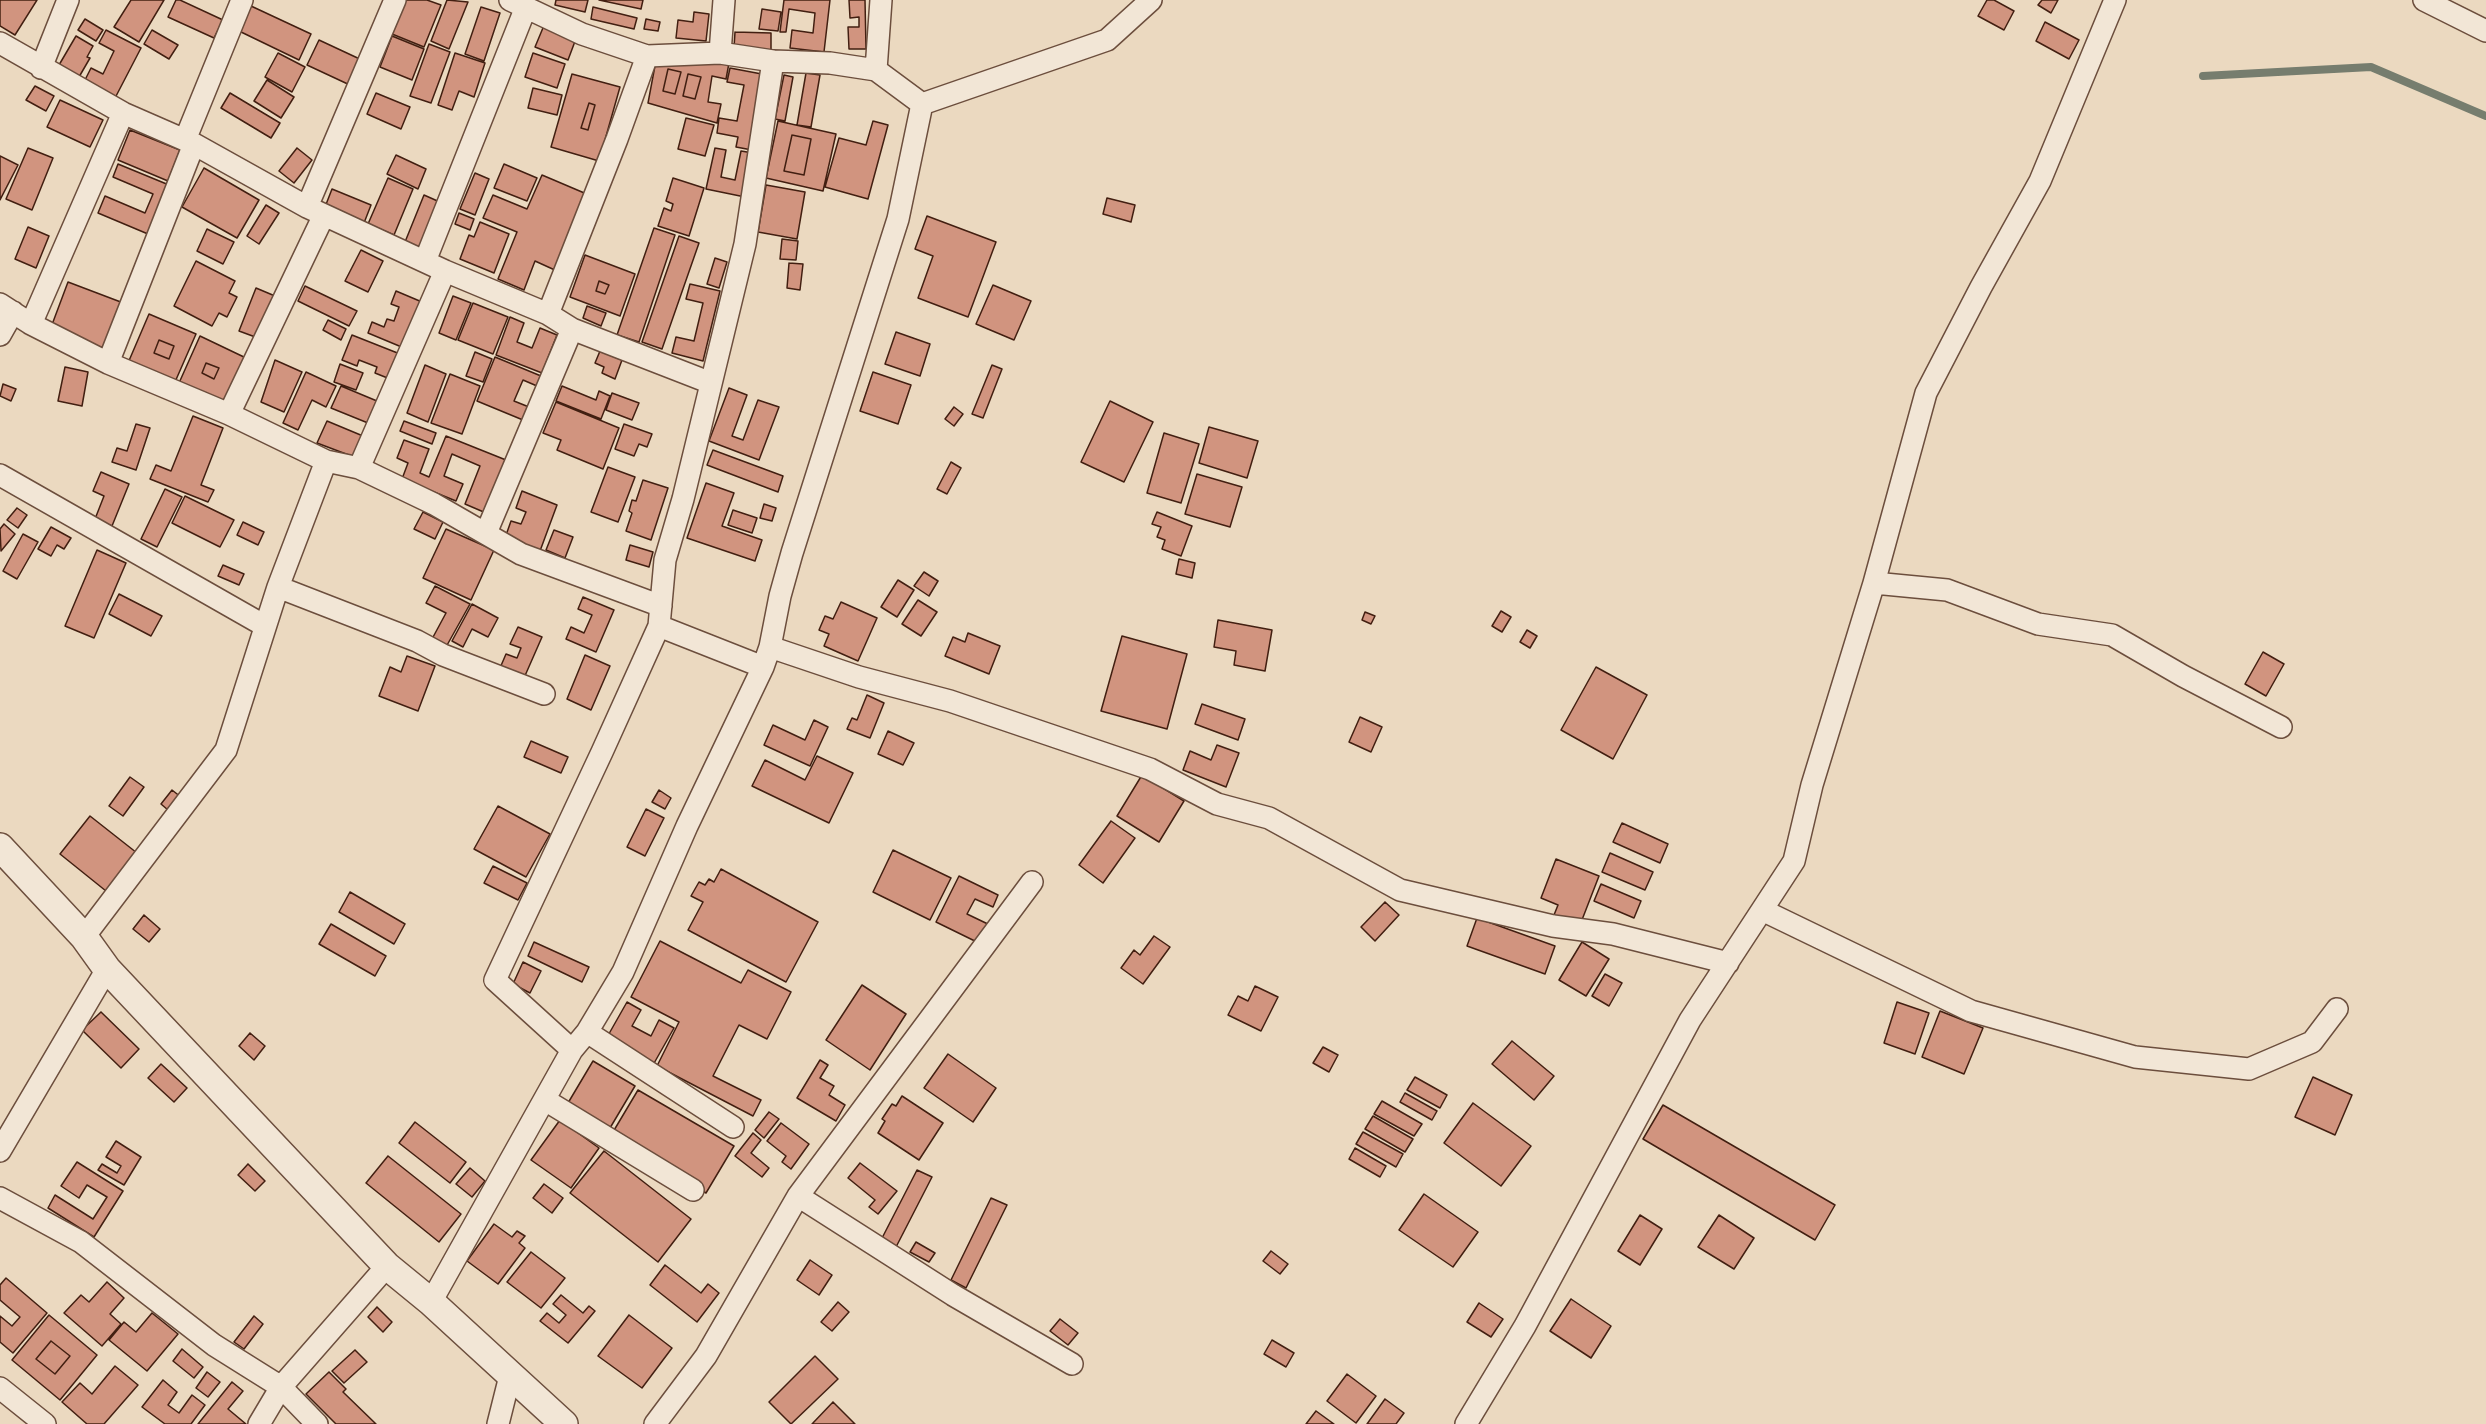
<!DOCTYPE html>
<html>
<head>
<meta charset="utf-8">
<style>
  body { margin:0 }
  canvas { display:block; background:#ebd9c0 }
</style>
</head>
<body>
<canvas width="2486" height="1424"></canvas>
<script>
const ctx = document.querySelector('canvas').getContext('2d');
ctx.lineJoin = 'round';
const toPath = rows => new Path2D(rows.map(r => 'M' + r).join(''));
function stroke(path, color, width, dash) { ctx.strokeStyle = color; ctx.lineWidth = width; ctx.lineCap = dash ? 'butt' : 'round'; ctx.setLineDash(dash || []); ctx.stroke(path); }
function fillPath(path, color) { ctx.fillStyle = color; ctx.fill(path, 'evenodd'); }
stroke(toPath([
  [2203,76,2371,67,2486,116]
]), '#767d6e', 8);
const building = toPath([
  [0,0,37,0,15,35,0,26,0,0],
  [131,0,164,0,139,42,114,27,131,0],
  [176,0,180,0,223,20,214,38,168,17,176,0],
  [406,0,427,0,441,5,424,47,392,34,406,0],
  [447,0,468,2,449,49,431,41,447,0],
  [556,0,588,0,585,12,555,5,556,0],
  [599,0,643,0,641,9,599,0],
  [784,0,830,0,824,52,790,48,792,30,813,33,815,13,789,9,786,32,780,32,784,0],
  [849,0,865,0,866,49,849,49,848,27,859,27,859,17,850,18,849,0],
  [1987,0,1994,0,2014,11,2004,30,1978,16,1987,0],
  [2042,0,2058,0,2051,13,2038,5,2042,0],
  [251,6,311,34,299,60,239,31,251,6],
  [481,7,500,13,484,61,465,54,481,7],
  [593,7,637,18,634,29,591,19,593,7],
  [762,9,781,12,778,31,759,29,762,9],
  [694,12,709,14,706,41,676,38,678,20,693,22,694,12],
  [85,19,103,30,96,41,78,30,85,19],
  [646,19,660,22,658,31,644,29,646,19],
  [2045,22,2079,40,2069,59,2036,41,2045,22],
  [545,23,577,36,568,60,535,47,545,23],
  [106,30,141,48,114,100,83,84,91,68,103,74,114,51,99,43,106,30],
  [152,30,178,45,169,59,144,44,152,30],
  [735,32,771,33,771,50,734,48,735,32],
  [76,36,93,46,87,57,90,58,79,77,59,65,76,36],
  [392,36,424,49,412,80,380,67,392,36],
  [319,40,364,61,352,86,307,65,319,40],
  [429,44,450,52,431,103,410,96,429,44],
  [278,53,305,67,292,92,265,77,278,53],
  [455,53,485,63,474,97,459,91,452,110,438,105,455,53],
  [533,53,565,64,557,88,525,77,533,53],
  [657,55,729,63,726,79,712,76,708,102,721,104,717,123,648,103,657,55],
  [668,69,681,72,675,94,663,91,668,69],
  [688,74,701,77,695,99,683,96,688,74],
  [730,68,767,75,752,150,736,147,738,137,717,133,719,118,737,121,744,85,727,82,730,68],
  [668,69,681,72,675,94,663,91,668,69],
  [806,73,820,75,811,127,797,125,806,73],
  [572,74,620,87,599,161,551,147,572,74],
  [589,103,595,105,588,130,581,128,589,103],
  [688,74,701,77,695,99,683,96,688,74],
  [784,75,793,77,785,121,775,119,784,75],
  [267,80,294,97,281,118,254,101,267,80],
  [35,86,54,96,46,111,26,100,35,86],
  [533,88,562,95,557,115,528,108,533,88],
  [230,93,280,123,271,138,221,108,230,93],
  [376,93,410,107,401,129,367,114,376,93],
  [60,100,103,120,90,147,47,127,60,100],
  [589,103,595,105,588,130,581,128,589,103],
  [686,118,714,125,705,156,678,149,686,118],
  [778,121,836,134,823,191,766,178,778,121],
  [792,135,811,139,804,175,784,171,792,135],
  [873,121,888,125,868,199,825,187,839,138,866,145,873,121],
  [130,130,180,150,168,181,118,160,130,130],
  [792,135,811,139,804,175,784,171,792,135],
  [28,148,53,158,32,210,6,199,28,148],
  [297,148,312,160,294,183,279,171,297,148],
  [715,148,726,150,721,177,735,180,741,151,753,153,745,197,706,189,715,148],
  [396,155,426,169,418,189,387,174,396,155],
  [0,156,18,165,0,200,0,156],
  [118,164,169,185,148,234,98,213,105,196,145,213,153,194,113,177,118,164],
  [504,164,537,178,527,201,494,188,504,164],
  [204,168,259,200,237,238,182,207,204,168],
  [475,173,489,179,475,215,460,209,475,173],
  [542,175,589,195,557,271,535,261,524,290,498,279,517,232,483,218,493,195,527,209,542,175],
  [388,178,413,189,394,235,368,224,388,178],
  [673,178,704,188,689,236,658,226,664,208,671,211,673,204,666,201,673,178],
  [766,185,805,192,797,239,758,232,766,185],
  [332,189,371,205,364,223,325,207,332,189],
  [424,195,442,203,422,250,405,242,424,195],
  [1107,198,1135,205,1131,222,1103,214,1107,198],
  [266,205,279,213,259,244,247,236,266,205],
  [459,213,474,219,470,230,455,224,459,213],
  [927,216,996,242,968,317,918,298,933,256,915,249,927,216],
  [480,222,509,234,494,273,460,259,469,235,474,237,480,222],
  [28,227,49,236,36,268,15,259,28,227],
  [654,228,675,235,639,342,617,335,654,228],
  [207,229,234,242,223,264,197,251,207,229],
  [679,236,699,243,662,349,642,342,679,236],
  [782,239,798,241,796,260,780,259,782,239],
  [361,250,383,261,368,292,345,281,361,250],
  [585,255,635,274,620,316,570,297,585,255],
  [599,281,609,285,605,294,596,291,599,281],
  [715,258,727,262,719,288,707,284,715,258],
  [196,261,235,281,229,293,237,297,227,317,219,313,212,326,174,306,196,261],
  [789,263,803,264,800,290,787,288,789,263],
  [599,281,609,285,605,294,596,291,599,281],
  [68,282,126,304,108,352,50,330,68,282],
  [690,284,720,291,703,361,672,353,676,337,694,341,703,303,686,299,690,284],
  [993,285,1031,301,1014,340,976,324,993,285],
  [305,286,357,311,349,326,298,301,305,286],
  [256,288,275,296,258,338,239,331,256,288],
  [396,291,422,302,404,348,368,333,372,322,384,327,387,319,394,321,399,307,391,304,396,291],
  [453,296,471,303,456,340,439,333,453,296],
  [473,303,508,317,493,354,458,340,473,303],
  [587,306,606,313,601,326,583,318,587,306],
  [149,314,196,334,175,382,128,363,149,314],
  [159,340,174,346,169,359,154,353,159,340],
  [510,317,524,323,517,342,532,348,540,328,557,335,542,373,496,355,510,317],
  [328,320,346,329,341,340,323,330,328,320],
  [896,332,930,344,920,376,885,364,896,332],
  [352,335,400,354,390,379,375,373,377,367,359,360,357,366,342,360,352,335],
  [200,336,246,358,225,404,179,383,200,336],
  [206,363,219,368,214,379,202,373,206,363],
  [159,340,174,346,169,359,154,353,159,340],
  [600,351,622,360,615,379,602,373,604,367,595,363,600,351],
  [475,352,492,359,483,382,466,376,475,352],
  [495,357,541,376,537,386,523,380,514,401,529,407,523,420,477,401,495,357],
  [275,360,302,372,284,412,261,402,275,360],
  [206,363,219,368,214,379,202,373,206,363],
  [340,364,363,373,356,390,334,382,340,364],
  [425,365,446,374,428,422,407,413,425,365],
  [992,365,1002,369,983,418,972,414,992,365],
  [65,367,88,372,82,406,58,401,65,367],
  [306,372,336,386,326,407,312,400,298,430,283,423,306,372],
  [873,372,911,385,898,424,860,411,873,372],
  [450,374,480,386,462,434,431,423,450,374],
  [3,384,16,389,11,401,0,396,3,384],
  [341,386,377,401,368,423,331,408,341,386],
  [562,386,596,400,599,391,610,396,601,419,556,401,562,386],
  [729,388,747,395,732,436,743,440,758,400,779,407,759,460,709,441,729,388],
  [612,393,639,403,632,420,606,410,612,393],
  [1110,401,1153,422,1124,482,1081,462,1110,401],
  [556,402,619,428,603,469,557,450,561,440,543,433,556,402],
  [954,407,963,414,954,426,945,419,954,407],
  [193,416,223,428,201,485,214,490,208,502,150,479,156,465,171,471,193,416],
  [327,421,363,436,354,457,317,443,327,421],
  [404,421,436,433,432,444,400,431,404,421],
  [136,424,150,428,136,470,112,462,117,448,127,451,136,424],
  [624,424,652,434,647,447,639,444,634,456,615,449,624,424],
  [1209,427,1258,441,1247,478,1199,463,1209,427],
  [1164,433,1199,444,1181,503,1147,493,1164,433],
  [446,436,506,460,486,513,465,504,480,466,452,454,444,476,463,484,456,501,402,479,408,463,397,458,404,440,429,449,420,473,429,477,446,436],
  [713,450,783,476,778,492,707,465,713,450],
  [951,462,961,468,947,494,937,489,951,462],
  [608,467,635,477,618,522,591,512,608,467],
  [101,472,129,484,112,526,95,519,104,496,93,491,101,472],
  [1197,474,1242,487,1230,527,1185,514,1197,474],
  [643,480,668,488,651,540,626,531,632,513,629,511,632,500,636,501,643,480],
  [706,483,734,493,722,526,762,540,755,561,687,538,706,483],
  [165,489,182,497,157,547,141,539,165,489],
  [522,491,557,505,540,551,505,538,511,521,521,524,526,512,516,508,522,491],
  [185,496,234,520,220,547,172,523,185,496],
  [764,504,776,508,772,521,760,518,764,504],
  [17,508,27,515,18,528,7,520,17,508],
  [733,510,757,518,752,533,728,525,733,510],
  [423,512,443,522,435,539,414,529,423,512],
  [1157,512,1192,526,1181,556,1162,549,1165,540,1157,537,1161,527,1152,524,1157,512],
  [243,522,264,532,258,545,237,535,243,522],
  [4,524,15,534,1,551,0,529,4,524],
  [51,527,71,538,64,549,57,545,51,556,38,549,51,527],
  [446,529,494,550,471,600,423,578,446,529],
  [554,530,573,537,565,558,546,550,554,530],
  [23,534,38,542,17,579,3,571,23,534],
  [630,545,653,552,649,567,626,560,630,545],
  [97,550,126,563,94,638,65,626,97,550],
  [1179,559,1195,563,1192,578,1176,574,1179,559],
  [223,565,244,574,239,585,218,576,223,565],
  [924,572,938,581,929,596,914,586,924,572],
  [898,580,914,590,897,617,881,607,898,580],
  [435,586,470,604,446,647,432,639,446,613,426,603,435,586],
  [119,594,162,616,151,636,109,614,119,594],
  [583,597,614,610,596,652,566,639,571,627,584,633,592,615,578,609,583,597],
  [918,600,937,612,921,636,902,624,918,600],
  [841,602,877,618,858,661,824,646,829,634,819,630,825,616,833,619,841,602],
  [472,604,498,618,488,637,472,629,463,647,452,641,472,604],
  [1501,611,1511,617,1502,632,1492,626,1501,611],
  [1365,612,1375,616,1371,624,1362,620,1365,612],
  [1218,620,1272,630,1265,671,1234,665,1236,651,1214,647,1218,620],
  [518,627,542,637,524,678,500,668,506,654,517,658,521,648,510,644,518,627],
  [1527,630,1537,636,1530,648,1520,642,1527,630],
  [968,633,1000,646,989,674,945,656,953,637,965,642,968,633],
  [1122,636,1187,654,1167,729,1101,711,1122,636],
  [2263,652,2284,664,2266,696,2245,684,2263,652],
  [585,655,610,666,591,710,567,699,585,655],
  [407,656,435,666,418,711,379,696,390,667,401,672,407,656],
  [1596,667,1647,695,1613,759,1561,730,1596,667],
  [867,695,884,703,870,738,847,729,852,718,857,720,867,695],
  [1202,704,1245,719,1238,740,1195,724,1202,704],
  [1360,717,1382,727,1371,752,1349,742,1360,717],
  [814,720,828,727,810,766,764,745,773,725,805,740,814,720],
  [888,731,914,743,903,765,878,754,888,731],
  [531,741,568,757,561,773,524,757,531,741],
  [1217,745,1239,753,1226,787,1183,770,1190,751,1211,760,1217,745],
  [817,756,853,773,829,823,752,786,765,760,805,780,817,756],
  [1142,775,1184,801,1159,842,1117,816,1142,775],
  [130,777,144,787,123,816,109,806,130,777],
  [172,790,186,801,175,816,161,804,172,790],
  [659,790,671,798,665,809,652,802,659,790],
  [498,806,550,834,526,877,474,849,498,806],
  [646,809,664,818,645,856,627,847,646,809],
  [90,816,137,853,106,891,60,854,90,816],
  [1111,821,1135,838,1103,883,1079,865,1111,821],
  [1622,823,1668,844,1660,863,1613,842,1622,823],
  [893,850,951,878,930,920,873,892,893,850],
  [1610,853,1653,872,1645,890,1602,872,1610,853],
  [1556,859,1599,876,1580,925,1554,915,1558,905,1541,898,1556,859],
  [493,866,527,883,518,900,484,883,493,866],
  [721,869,818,922,786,982,688,930,703,902,691,896,699,882,705,885,709,879,714,882,721,869],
  [959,876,998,895,993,907,975,899,967,914,992,926,983,945,936,922,959,876],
  [1601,884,1641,901,1634,918,1594,901,1601,884],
  [350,892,405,924,394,944,339,912,350,892],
  [1385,902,1399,915,1375,941,1361,927,1385,902],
  [144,915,160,929,149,942,133,929,144,915],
  [1477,918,1555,946,1545,974,1467,946,1477,918],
  [331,924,386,956,375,976,319,944,331,924],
  [1154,936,1170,947,1143,984,1121,968,1134,950,1140,955,1154,936],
  [660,941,741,983,748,970,791,992,767,1039,739,1025,713,1076,761,1100,753,1116,657,1066,679,1022,631,997,660,941],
  [534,942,589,967,582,982,528,956,534,942],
  [1582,942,1609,959,1586,996,1559,980,1582,942],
  [523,962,541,971,530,993,513,984,523,962],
  [1605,974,1622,983,1609,1006,1592,996,1605,974],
  [862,985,906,1014,870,1070,826,1040,862,985],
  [1255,986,1278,997,1261,1031,1228,1015,1238,996,1248,1001,1255,986],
  [627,1002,641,1010,632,1026,651,1036,659,1020,674,1028,653,1065,606,1039,627,1002],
  [1897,1002,1929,1013,1915,1054,1884,1043,1897,1002],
  [1940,1011,1983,1028,1964,1074,1922,1057,1940,1011],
  [101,1012,139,1049,121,1068,82,1030,101,1012],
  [250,1033,265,1046,254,1060,239,1046,250,1033],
  [1512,1041,1554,1076,1534,1100,1492,1064,1512,1041],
  [1323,1047,1338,1055,1329,1072,1313,1063,1323,1047],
  [948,1054,996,1088,973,1122,924,1088,948,1054],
  [820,1060,828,1065,820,1078,834,1086,829,1095,845,1105,836,1121,797,1098,820,1060],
  [593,1061,635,1086,610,1128,568,1103,593,1061],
  [161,1064,187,1088,174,1102,148,1078,161,1064],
  [1415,1077,1447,1095,1440,1108,1407,1090,1415,1077],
  [2313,1077,2352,1095,2335,1135,2295,1117,2313,1077],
  [638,1090,734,1146,706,1193,610,1137,638,1090],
  [1405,1093,1437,1111,1432,1120,1400,1102,1405,1093],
  [902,1096,943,1123,919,1160,878,1133,885,1121,882,1119,892,1104,896,1106,902,1096],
  [1382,1101,1422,1124,1414,1136,1374,1114,1382,1101],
  [1473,1103,1531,1146,1501,1186,1444,1143,1473,1103],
  [1663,1105,1835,1205,1815,1240,1643,1139,1663,1105],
  [769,1112,779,1119,764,1138,755,1130,769,1112],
  [1373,1116,1413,1139,1405,1152,1365,1129,1373,1116],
  [560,1120,599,1148,571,1188,531,1160,560,1120],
  [415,1122,466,1162,450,1183,399,1143,415,1122],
  [781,1123,809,1144,791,1169,782,1162,786,1156,767,1141,781,1123],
  [1363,1132,1403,1154,1396,1167,1356,1144,1363,1132],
  [753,1133,761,1140,751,1153,769,1168,762,1177,735,1156,753,1133],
  [116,1141,141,1157,124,1185,98,1170,102,1164,117,1173,121,1166,106,1157,116,1141],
  [1355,1148,1386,1166,1380,1177,1349,1159,1355,1148],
  [604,1151,691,1219,658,1262,570,1193,604,1151],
  [388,1156,461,1214,439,1242,366,1183,388,1156],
  [77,1162,123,1191,94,1237,48,1208,55,1195,93,1219,107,1197,87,1185,79,1198,61,1186,77,1162],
  [860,1163,897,1191,878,1214,869,1207,875,1200,848,1178,860,1163],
  [248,1164,265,1181,255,1191,238,1175,248,1164],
  [470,1168,485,1181,472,1197,456,1184,470,1168],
  [917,1170,932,1177,895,1249,880,1242,917,1170],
  [544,1184,563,1198,552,1213,533,1198,544,1184],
  [1424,1194,1478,1232,1453,1267,1399,1230,1424,1194],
  [991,1198,1007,1205,966,1288,951,1280,991,1198],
  [1640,1215,1662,1229,1640,1265,1618,1251,1640,1215],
  [1719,1215,1754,1238,1734,1269,1698,1247,1719,1215],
  [494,1224,512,1237,517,1231,525,1236,519,1243,525,1248,498,1284,467,1261,494,1224],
  [916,1242,935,1253,929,1262,910,1252,916,1242],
  [1271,1251,1288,1264,1280,1274,1263,1261,1271,1251],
  [531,1252,565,1278,541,1308,507,1282,531,1252],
  [810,1260,832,1275,819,1295,797,1280,810,1260],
  [665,1265,701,1293,708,1284,719,1293,697,1322,650,1285,665,1265],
  [6,1278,47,1313,13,1353,0,1342,0,1316,12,1326,20,1317,0,1300,0,1285,6,1278],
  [107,1282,124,1298,110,1314,121,1324,102,1346,64,1313,81,1295,89,1302,107,1282],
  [561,1295,583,1313,589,1306,595,1311,568,1343,540,1321,547,1313,559,1323,566,1315,553,1304,561,1295],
  [1571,1299,1611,1326,1591,1358,1550,1331,1571,1299],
  [838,1302,849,1312,832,1331,821,1322,838,1302],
  [1479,1303,1503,1319,1491,1337,1467,1322,1479,1303],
  [377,1307,392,1322,383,1332,368,1317,377,1307],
  [152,1313,178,1334,147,1371,109,1340,124,1322,136,1332,152,1313],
  [49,1315,97,1355,60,1400,12,1360,49,1315],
  [51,1341,70,1356,55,1374,36,1359,51,1341],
  [629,1315,672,1348,642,1388,598,1356,629,1315],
  [254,1316,263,1324,244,1349,234,1342,254,1316],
  [1060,1319,1078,1333,1068,1345,1050,1331,1060,1319],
  [1272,1340,1294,1353,1286,1367,1264,1354,1272,1340],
  [51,1341,70,1356,55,1374,36,1359,51,1341],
  [182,1349,203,1367,194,1378,173,1361,182,1349],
  [355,1350,367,1362,344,1383,332,1371,355,1350],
  [815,1356,838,1379,791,1424,769,1402,815,1356],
  [115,1366,138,1385,104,1424,87,1424,62,1402,80,1383,92,1394,115,1366],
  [207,1372,220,1382,208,1397,196,1388,207,1372],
  [329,1372,346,1389,343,1392,376,1424,336,1424,306,1394,329,1372],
  [1347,1374,1376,1396,1356,1423,1327,1401,1347,1374],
  [163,1380,177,1392,168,1405,179,1413,192,1395,205,1405,191,1424,165,1424,142,1407,163,1380],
  [232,1382,243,1391,228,1409,246,1424,198,1424,232,1382],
  [1385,1399,1404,1413,1396,1424,1367,1424,1385,1399],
  [833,1402,855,1424,812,1424,833,1402],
  [1316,1411,1334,1424,1306,1424,1316,1411]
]);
fillPath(building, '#d1947f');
stroke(building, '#421f11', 1.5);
const minor = toPath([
  [510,0,582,34,647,56,720,53,773,61,830,63,876,70,922,104],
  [2424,0,2486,31],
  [0,43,123,113,194,144,307,207,445,271,548,314,572,329,711,383],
  [720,53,724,0],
  [41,68,68,0],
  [876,70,881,0],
  [185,140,242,0],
  [307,207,395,0],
  [425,261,526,7],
  [0,304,31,324,108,363,229,414,326,461,359,468,434,504,521,554,661,606],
  [548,314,617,139,647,56],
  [31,324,123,113],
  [0,335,13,312],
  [108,363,194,144],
  [229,414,324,215],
  [359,468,445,271],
  [0,475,265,626],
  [486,533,572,329],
  [1874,583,1926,393,1981,287,2040,181,2115,0],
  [278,587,417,641,443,655,544,694],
  [659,626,763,667],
  [770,647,859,677,950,701,1150,769,1217,804,1269,818,1400,890,1553,926,1613,934,1728,963],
  [1762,910,1971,1011,2135,1057,2249,1069,2312,1042,2337,1009],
  [84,937,226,750,278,587,326,461],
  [587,1032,733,1127],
  [572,1050,495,980,602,752,659,626,665,560,683,499,745,244,773,61],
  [545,1100,693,1190],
  [0,1151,107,969],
  [798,1196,953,1295,1072,1364],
  [0,1198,81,1242,214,1345,281,1387,317,1424],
  [431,1302,572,1050,587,1032,623,972,687,826,763,667,770,647,780,596,792,553,898,219,922,104,1107,40,1151,0],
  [0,1388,45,1424],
  [259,1424,281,1387,387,1266],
  [498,1424,510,1376],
  [655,1424,706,1356,798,1196,1032,882],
  [1466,1424,1525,1326,1690,1020,1794,861,1812,785,1874,583,1947,590,2038,624,2112,635,2183,676,2281,727]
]);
const tertiary = toPath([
  [0,847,84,937,107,969,387,1266,431,1302,564,1424]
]);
stroke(minor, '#6c4e3d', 24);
stroke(tertiary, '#6c4e3d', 30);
stroke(minor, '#f2e6d6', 21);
stroke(tertiary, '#f2e6d6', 27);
</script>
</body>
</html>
